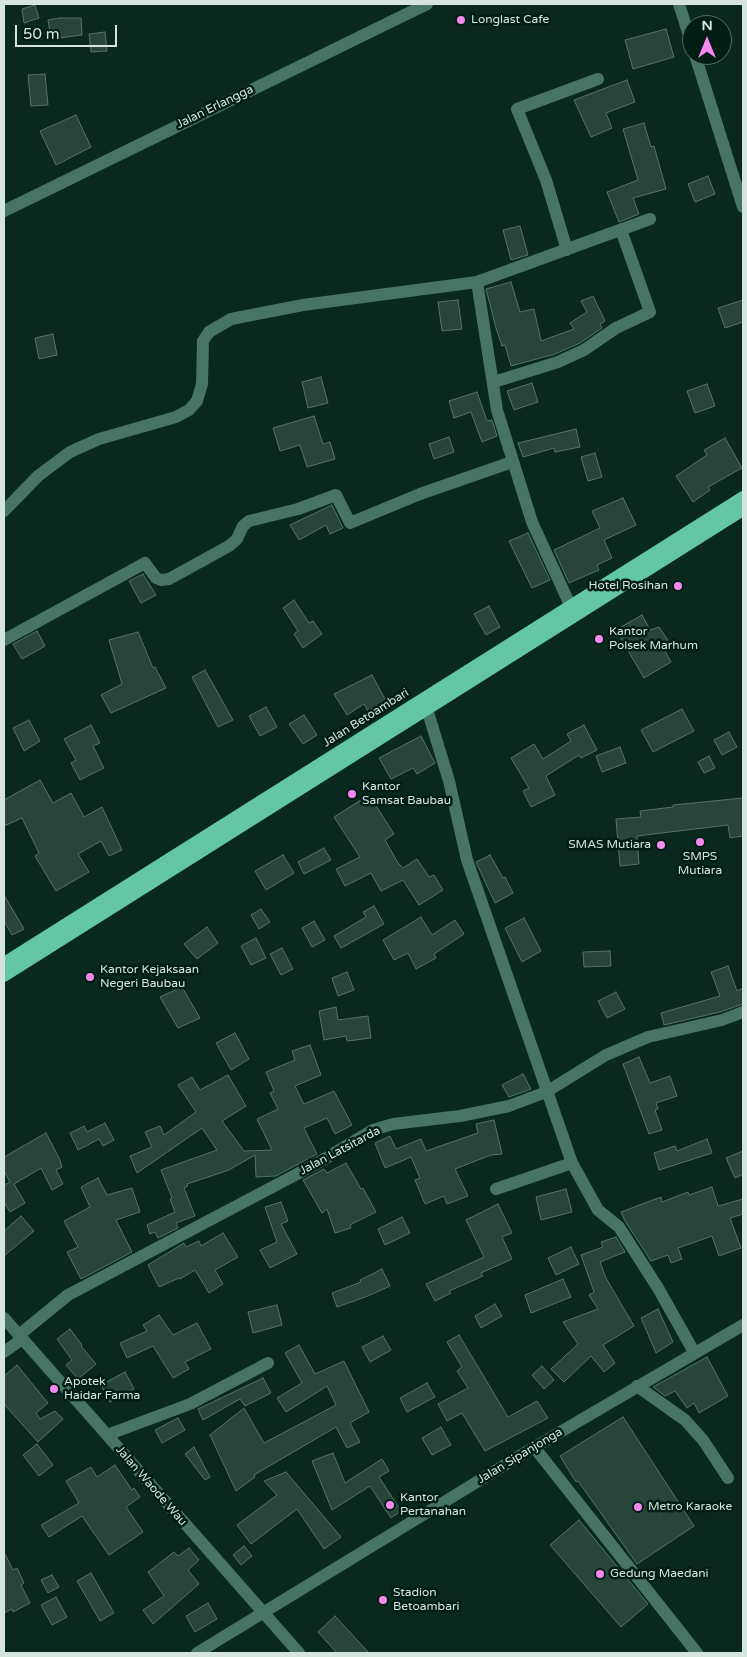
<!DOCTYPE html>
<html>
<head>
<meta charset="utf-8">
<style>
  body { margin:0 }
  #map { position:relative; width:747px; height:1657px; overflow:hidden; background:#09281e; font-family:"Varela Round",sans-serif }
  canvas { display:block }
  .frame { position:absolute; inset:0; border:5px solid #d4e5de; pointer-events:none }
  .north { position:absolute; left:682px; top:15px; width:50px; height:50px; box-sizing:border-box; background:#011e15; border:1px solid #556e65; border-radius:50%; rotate:0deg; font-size:14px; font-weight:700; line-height:20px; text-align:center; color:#d4e5de }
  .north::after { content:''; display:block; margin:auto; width:18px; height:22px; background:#f689ee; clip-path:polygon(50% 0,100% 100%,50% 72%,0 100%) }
  .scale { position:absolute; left:15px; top:25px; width:102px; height:22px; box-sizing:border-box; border:2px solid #d4e5de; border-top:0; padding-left:6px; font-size:15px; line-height:18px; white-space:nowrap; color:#d4e5de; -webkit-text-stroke:4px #011e15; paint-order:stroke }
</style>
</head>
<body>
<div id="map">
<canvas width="747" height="1657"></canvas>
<div class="frame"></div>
<div class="north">N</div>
<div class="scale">50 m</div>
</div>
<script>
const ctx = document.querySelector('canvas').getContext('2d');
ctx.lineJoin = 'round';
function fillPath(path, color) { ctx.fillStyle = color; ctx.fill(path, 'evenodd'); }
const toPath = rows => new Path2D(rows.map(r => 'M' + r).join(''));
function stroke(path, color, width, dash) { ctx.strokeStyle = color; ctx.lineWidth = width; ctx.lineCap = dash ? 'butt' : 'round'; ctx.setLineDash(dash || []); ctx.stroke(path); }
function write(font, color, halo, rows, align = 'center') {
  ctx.font = font + ' "Varela Round",sans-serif'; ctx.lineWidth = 5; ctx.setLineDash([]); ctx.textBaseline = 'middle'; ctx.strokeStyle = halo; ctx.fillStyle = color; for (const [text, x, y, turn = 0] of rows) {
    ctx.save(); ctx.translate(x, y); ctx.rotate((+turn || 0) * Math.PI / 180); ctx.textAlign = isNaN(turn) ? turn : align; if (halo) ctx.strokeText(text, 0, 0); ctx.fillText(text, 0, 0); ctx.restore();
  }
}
const building = toPath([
  [35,5,39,18,24,23,22,9,35,5],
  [60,18,81,18,82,35,51,39,48,20,60,18],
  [666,29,674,57,633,69,625,40,666,29],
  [105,32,107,51,91,52,89,34,105,32],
  [45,74,48,105,31,106,28,75,45,74],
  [627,80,635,102,606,113,612,128,591,137,574,100,627,80],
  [76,115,91,147,56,165,40,131,76,115],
  [644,123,651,147,654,146,666,189,633,198,639,214,619,222,607,192,638,180,623,129,644,123],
  [708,176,715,194,695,202,688,184,708,176],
  [520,226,528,255,511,260,503,230,520,226],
  [511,282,520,312,534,309,541,341,574,329,570,323,587,312,581,301,593,296,605,321,600,324,602,328,580,343,555,354,511,366,505,345,502,346,496,328,486,289,511,282],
  [458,300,462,329,442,331,438,302,458,300],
  [743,300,743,322,725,328,718,308,743,300],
  [53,334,57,355,39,359,35,338,53,334],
  [321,377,328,403,308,408,302,382,321,377],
  [532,383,538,402,514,410,507,391,532,383],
  [707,384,715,406,695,413,687,391,707,384],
  [477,392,487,421,492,420,497,436,482,442,471,412,454,418,449,401,477,392],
  [314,416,323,444,330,442,335,459,307,467,300,445,280,451,273,428,314,416],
  [576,429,580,447,555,452,554,448,523,457,518,443,576,429],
  [449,437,454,452,434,459,429,444,449,437],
  [725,438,742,468,708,487,710,490,693,502,676,476,707,455,704,450,725,438],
  [595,453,602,477,588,481,581,457,595,453],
  [623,498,636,525,604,540,612,558,597,565,599,570,569,583,554,550,600,528,592,511,623,498],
  [332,505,343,528,330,534,326,525,299,540,290,525,332,505],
  [528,533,550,580,532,588,509,541,528,533],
  [143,574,156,595,141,603,129,581,143,574],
  [294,600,309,623,313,621,322,634,303,648,294,634,298,631,283,608,294,600],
  [489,606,500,627,486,635,474,614,489,606],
  [642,615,650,630,659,627,669,642,662,646,671,662,644,678,616,630,642,615],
  [37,631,45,646,22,659,13,644,37,631],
  [138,632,153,668,155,667,166,688,111,713,101,695,122,684,109,640,138,632],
  [205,670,233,720,218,727,192,677,205,670],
  [372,675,386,701,368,711,364,704,347,715,334,694,372,675],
  [266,707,277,727,260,736,249,716,266,707],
  [682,709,694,731,653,752,641,730,682,709],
  [304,715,317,735,303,744,289,724,304,715],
  [29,720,40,741,24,751,13,728,29,720],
  [91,725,100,743,93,746,104,768,80,780,71,763,76,760,64,739,91,725],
  [584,725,597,750,581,758,579,755,546,776,555,795,531,807,523,791,529,788,511,758,534,744,543,759,571,741,567,734,584,725],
  [729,732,737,747,722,755,714,740,729,732],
  [421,736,435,763,417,774,413,768,391,779,379,758,421,736],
  [620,747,626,763,602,772,596,756,620,747],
  [709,756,715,768,704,773,698,762,709,756],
  [40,780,53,803,71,793,84,817,102,807,122,850,109,856,101,841,78,854,89,872,56,891,35,856,39,853,22,818,4,826,4,800,40,780],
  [369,795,394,834,385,840,398,863,403,868,417,859,429,877,434,875,443,890,419,905,403,880,381,891,371,873,345,886,336,869,360,857,334,817,369,795],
  [743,798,743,836,730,838,728,825,637,836,639,864,620,866,616,819,641,817,640,811,673,807,673,805,743,798],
  [324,848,331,860,304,874,298,862,324,848],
  [283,855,294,873,266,890,255,871,283,855],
  [490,855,503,878,505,877,513,893,495,903,476,862,490,855],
  [4,895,24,929,12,935,4,921,4,895],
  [374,906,384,924,341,948,334,936,366,917,363,912,374,906],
  [261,909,270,922,259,929,251,915,261,909],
  [421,917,432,935,455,920,464,934,434,954,436,958,416,969,408,953,394,960,383,940,421,917],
  [524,918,541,951,522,962,505,928,524,918],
  [314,921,325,940,312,947,302,928,314,921],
  [207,927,218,943,197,959,184,944,207,927],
  [256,938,266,958,251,965,241,946,256,938],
  [282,948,293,969,281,975,270,954,282,948],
  [610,951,611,966,584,967,583,952,610,951],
  [728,966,737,991,743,988,743,1004,720,1012,664,1025,661,1013,720,996,711,972,728,966],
  [347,972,354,990,338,996,332,978,347,972],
  [182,987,200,1018,178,1028,160,997,182,987],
  [616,992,625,1009,607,1018,598,1001,616,992],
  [336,1007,338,1020,368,1016,371,1038,347,1041,346,1036,324,1040,319,1011,336,1007],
  [235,1033,249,1059,231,1070,216,1043,235,1033],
  [310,1045,321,1075,295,1086,304,1104,334,1091,352,1125,335,1134,327,1118,304,1128,317,1154,276,1176,256,1177,255,1155,229,1170,187,1184,188,1186,184,1188,195,1216,176,1223,178,1228,158,1238,155,1232,150,1234,147,1225,175,1212,170,1199,172,1198,161,1170,217,1150,202,1128,137,1173,130,1156,152,1147,145,1132,160,1126,164,1135,196,1112,178,1085,192,1077,200,1090,228,1075,246,1106,222,1121,244,1151,272,1150,257,1119,278,1109,270,1093,274,1091,266,1072,295,1060,292,1051,310,1045],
  [639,1057,650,1083,670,1076,677,1096,656,1103,658,1109,655,1110,662,1130,649,1134,623,1064,639,1057],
  [523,1074,531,1089,509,1097,502,1085,523,1074],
  [494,1120,502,1154,491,1155,455,1169,468,1196,447,1204,444,1196,425,1204,415,1180,420,1178,411,1157,385,1168,375,1143,390,1136,396,1149,421,1139,426,1151,478,1133,476,1124,494,1120],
  [105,1123,114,1140,103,1146,99,1139,78,1150,70,1133,84,1126,87,1132,105,1123],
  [46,1133,60,1160,62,1167,56,1170,63,1184,52,1190,41,1168,14,1184,25,1203,10,1212,4,1202,4,1185,10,1182,4,1171,4,1157,46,1133],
  [707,1139,712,1153,659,1170,654,1153,675,1146,677,1151,707,1139],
  [743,1151,743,1174,735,1178,726,1158,743,1151],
  [346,1163,361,1189,363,1188,376,1212,350,1225,351,1228,335,1233,327,1209,322,1213,303,1180,324,1169,327,1173,346,1163],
  [98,1178,107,1195,132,1188,140,1212,116,1220,132,1252,81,1279,67,1252,78,1247,64,1221,90,1207,81,1187,98,1178],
  [712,1187,718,1206,743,1199,743,1214,730,1218,741,1248,719,1256,712,1236,678,1248,682,1259,671,1263,668,1255,651,1261,625,1221,621,1212,661,1197,662,1202,688,1192,689,1195,712,1187],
  [566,1189,572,1212,541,1220,536,1197,566,1189],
  [281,1202,288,1221,281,1224,297,1254,270,1268,260,1250,277,1242,265,1207,281,1202],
  [498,1204,512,1233,502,1237,512,1259,481,1273,483,1276,449,1291,451,1293,435,1301,426,1284,484,1257,466,1220,498,1204],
  [21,1216,34,1231,4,1256,4,1231,21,1216],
  [402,1217,410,1233,385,1245,378,1229,402,1217],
  [223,1233,238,1257,215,1270,223,1284,209,1293,195,1270,180,1279,179,1278,159,1287,148,1265,184,1243,186,1247,199,1241,201,1246,223,1233],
  [616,1237,625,1252,600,1262,606,1278,634,1326,603,1345,615,1363,604,1372,591,1356,564,1382,551,1369,578,1344,563,1322,598,1309,589,1295,594,1292,581,1255,603,1247,601,1242,616,1237],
  [571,1247,579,1264,556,1275,548,1258,571,1247],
  [382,1269,390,1286,368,1296,337,1307,332,1293,361,1282,360,1280,382,1269],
  [563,1279,571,1297,531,1313,525,1295,563,1279],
  [495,1304,502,1316,481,1328,475,1316,495,1304],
  [277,1305,282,1325,253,1333,248,1312,277,1305],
  [658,1309,673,1342,656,1353,641,1318,658,1309],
  [159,1315,173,1335,197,1323,211,1349,185,1362,189,1369,173,1378,153,1346,127,1358,120,1343,147,1331,143,1325,159,1315],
  [70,1329,82,1345,81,1346,96,1364,78,1379,66,1365,72,1360,57,1339,70,1329],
  [459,1335,508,1417,537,1401,548,1418,485,1451,462,1413,447,1421,438,1404,468,1388,457,1371,462,1367,447,1342,459,1335],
  [383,1336,391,1350,370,1362,362,1347,383,1336],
  [299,1345,315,1374,344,1361,369,1412,350,1423,360,1442,347,1448,336,1427,254,1475,255,1477,236,1491,210,1435,244,1408,264,1443,336,1405,327,1386,286,1412,277,1398,302,1383,285,1353,299,1345],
  [707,1357,728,1396,704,1410,699,1413,694,1403,687,1408,675,1391,665,1396,653,1387,707,1357],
  [17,1365,48,1403,36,1413,40,1419,55,1411,63,1419,38,1442,4,1404,4,1376,17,1365],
  [542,1366,554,1380,544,1389,532,1375,542,1366],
  [125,1372,134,1389,110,1402,101,1385,125,1372],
  [263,1378,271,1393,245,1406,240,1399,203,1420,198,1409,263,1378],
  [427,1383,435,1397,407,1412,400,1398,427,1383],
  [623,1417,694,1526,637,1564,578,1481,576,1482,560,1456,623,1417],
  [178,1418,185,1430,162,1443,155,1430,178,1418],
  [441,1427,451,1445,432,1455,422,1438,441,1427],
  [37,1444,53,1465,39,1476,23,1455,37,1444],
  [194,1447,210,1477,205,1480,185,1454,194,1447],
  [333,1453,345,1483,382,1459,389,1471,379,1477,401,1511,391,1518,370,1486,332,1510,312,1461,333,1453],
  [115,1465,132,1490,134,1488,140,1497,126,1507,143,1532,109,1555,82,1516,49,1537,41,1525,79,1503,66,1481,91,1467,97,1477,115,1465],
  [286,1472,341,1537,324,1549,297,1509,251,1544,237,1525,277,1495,264,1481,286,1472],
  [579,1520,648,1604,621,1627,550,1545,579,1520],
  [244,1546,252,1556,241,1565,233,1555,244,1546],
  [189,1548,199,1560,188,1570,199,1584,153,1624,143,1610,164,1596,148,1572,174,1552,178,1556,189,1548],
  [4,1552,13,1570,17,1568,24,1583,21,1585,30,1603,13,1612,12,1609,4,1613,4,1552],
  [91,1573,114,1613,100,1621,77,1581,91,1573],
  [52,1575,59,1587,48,1593,41,1580,52,1575],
  [56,1597,67,1617,52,1625,41,1605,56,1597],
  [208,1603,217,1619,195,1632,186,1616,208,1603],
  [335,1616,369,1653,337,1653,318,1632,335,1616]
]);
fillPath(building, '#27453a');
stroke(building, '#557468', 1);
stroke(toPath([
  [679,4,692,45],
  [695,55,743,207],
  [4,211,427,4],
  [567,250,546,180,517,109,598,79],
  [477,282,650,219],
  [494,382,558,362,584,350,616,328,650,312,621,230],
  [4,511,38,476,70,452,99,439,176,417,189,410,197,401,202,384,203,341,209,332,231,319,303,305,477,282,497,410,532,522,571,607],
  [4,640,145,563,156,578,161,580,169,579,229,546,237,539,243,526,249,521,298,509,336,495,350,523,420,494,512,462],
  [427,709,449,781,467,860,572,1163,598,1210,619,1227,658,1288,694,1352],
  [496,1189,572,1163],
  [4,1318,299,1653],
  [19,1335,68,1295,316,1164,373,1130,393,1124,460,1116,509,1106,546,1092,606,1055,648,1037,722,1020,743,1012],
  [4,1352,22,1339],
  [637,1386,685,1420,703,1440,728,1478],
  [107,1435,190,1404,268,1363],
  [534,1447,697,1653],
  [197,1653,521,1455,743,1325]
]), '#477464', 12);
stroke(toPath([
  [4,963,743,497],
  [4,976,743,510]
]), '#63c7a6', 12);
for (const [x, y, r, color] of [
  [461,20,5,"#f689ee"],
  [678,586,5,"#f689ee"],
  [599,639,5,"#f689ee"],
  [352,794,5,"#f689ee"],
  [700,842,5,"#f689ee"],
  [661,845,5,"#f689ee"],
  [90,977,5,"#f689ee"],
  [54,1389,5,"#f689ee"],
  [390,1505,5,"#f689ee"],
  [638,1507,5,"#f689ee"],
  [600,1574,5,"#f689ee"],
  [383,1600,5,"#f689ee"]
]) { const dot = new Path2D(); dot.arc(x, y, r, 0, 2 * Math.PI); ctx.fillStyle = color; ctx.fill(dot); stroke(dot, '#011e15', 2); }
write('12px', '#d4e5de', '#011e15', [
  ["Longlast Cafe",471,20],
  ["Hotel Rosihan",668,586,"right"],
  ["Kantor",609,632],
  ["Polsek Marhum",609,646],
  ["Kantor",362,787],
  ["Samsat Baubau",362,801],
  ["SMAS Mutiara",651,845,"right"],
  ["SMPS",700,857,"center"],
  ["Mutiara",700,871,"center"],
  ["Kantor Kejaksaan",100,970],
  ["Negeri Baubau",100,984],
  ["Apotek",64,1382],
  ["Haidar Farma",64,1396],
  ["Kantor",400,1498],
  ["Pertanahan",400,1512],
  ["Metro Karaoke",648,1507],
  ["Gedung Maedani",610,1574],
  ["Stadion",393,1593],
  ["Betoambari",393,1607]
], 'left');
write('12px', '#d4e5de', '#011e15', [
  ["Jalan Erlangga",215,107,-26],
  ["Jalan Betoambari",366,718,-32],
  ["Jalan Latsitarda",340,1151,-28],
  ["Jalan Sipanjonga",520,1456,-31],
  ["Jalan Waode Wau",151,1486,49]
]);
</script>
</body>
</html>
